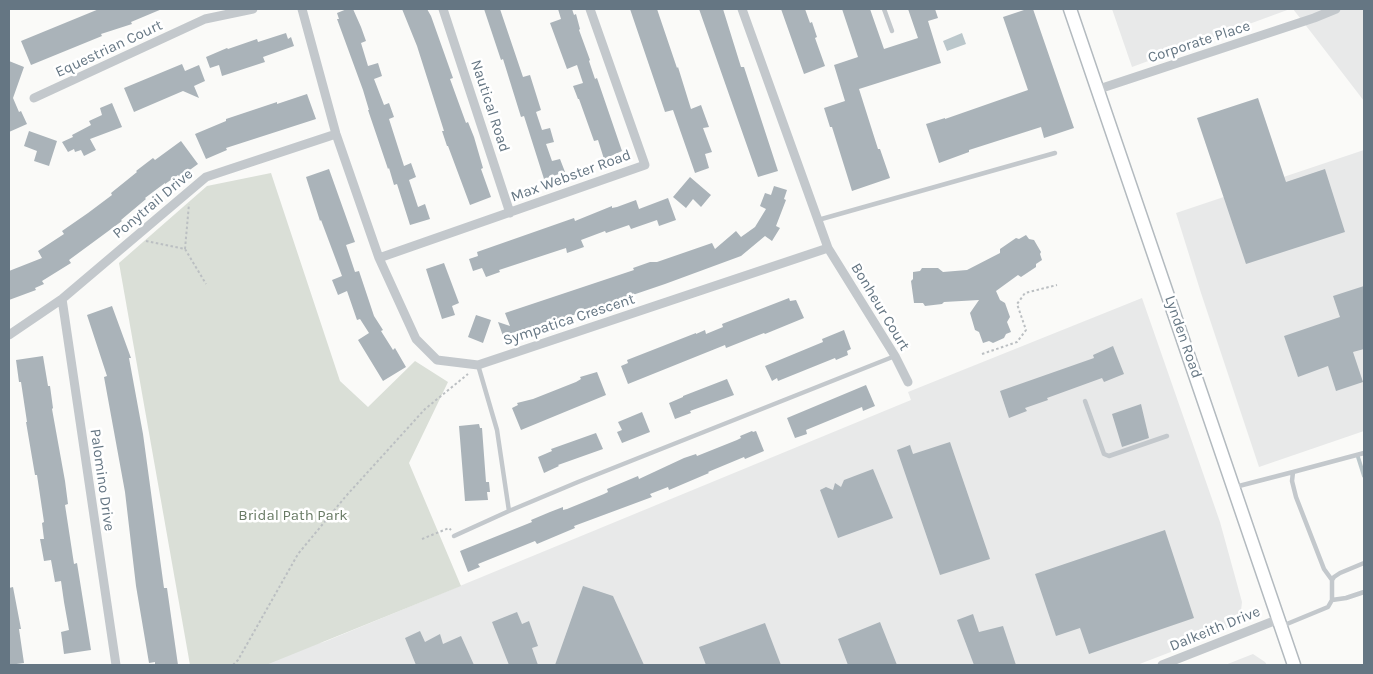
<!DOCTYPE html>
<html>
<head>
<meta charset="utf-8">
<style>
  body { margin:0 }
  #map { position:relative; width:1373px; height:674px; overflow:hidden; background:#fafaf8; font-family:Karla,sans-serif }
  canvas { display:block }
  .frame { position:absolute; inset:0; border:10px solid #657683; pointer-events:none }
</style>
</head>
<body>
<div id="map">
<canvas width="1373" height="674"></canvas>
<div class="frame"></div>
</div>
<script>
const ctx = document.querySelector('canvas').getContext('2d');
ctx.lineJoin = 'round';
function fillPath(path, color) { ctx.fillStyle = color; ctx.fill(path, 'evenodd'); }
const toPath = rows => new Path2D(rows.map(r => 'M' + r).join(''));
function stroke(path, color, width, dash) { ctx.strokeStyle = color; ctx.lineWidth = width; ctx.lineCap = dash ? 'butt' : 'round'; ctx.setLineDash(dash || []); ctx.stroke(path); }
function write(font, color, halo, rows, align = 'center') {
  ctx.font = font + ' Karla,sans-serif'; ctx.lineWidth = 5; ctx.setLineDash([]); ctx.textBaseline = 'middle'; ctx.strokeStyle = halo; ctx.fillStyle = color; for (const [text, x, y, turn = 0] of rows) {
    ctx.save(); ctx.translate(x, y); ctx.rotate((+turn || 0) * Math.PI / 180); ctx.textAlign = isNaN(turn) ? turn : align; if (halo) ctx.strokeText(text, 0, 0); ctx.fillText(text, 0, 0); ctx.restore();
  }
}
fillPath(toPath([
  [1112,9,1290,9,1132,67],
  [1293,9,1364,9,1364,101,1314,36],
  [1364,150,1364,431,1259,467,1201,293,1176,213],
  [1142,298,1220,522,1242,602,1240,619,1220,633,1137,665,221,665,324,642,911,400,908,392],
  [1253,654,1265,662,1267,665,1225,665]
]), '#e8e9e9');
fillPath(toPath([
  [271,173,340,381,368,407,415,361,448,382,409,463,461,586,266,665,190,665,119,263,207,186]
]), '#dadfd7');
fillPath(toPath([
  [962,33,966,44,947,51,943,41]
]), '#bbc7cb');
stroke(toPath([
  [1358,457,1364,476]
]), '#bbc7cb', 4);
fillPath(toPath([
  [99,9,162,9,131,22,132,24,101,34,102,36,31,65,21,41],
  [347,9,353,9,361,27,366,41,361,43,368,66,378,63,382,76,374,79,384,105,389,103,394,117,389,119,404,166,411,163,416,177,409,180,418,207,425,204,430,219,410,225,397,184,394,185,389,168,388,169,368,110,369,110,363,90,337,19,339,19,337,13],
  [402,9,427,9,431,16,453,78,450,79,466,123,468,122,474,137,483,168,481,169,491,197,470,205,448,146,447,146,442,131,444,131,417,46],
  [484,9,500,9,523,77,530,75,541,110,536,112,542,130,550,128,554,142,546,144,552,161,560,159,565,172,544,179,524,116,521,117,503,59,501,60],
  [558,9,572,9,574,15,576,14,580,29,579,30,590,60,589,61,595,79,597,78,622,151,604,159,598,140,594,141,579,99,578,99,573,86,583,83,577,65,567,69,550,23,561,19],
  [630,9,657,9,677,68,678,67,691,109,701,105,709,127,703,128,712,152,705,154,709,168,695,173,673,110,665,112],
  [699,9,723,9,741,67,744,67,778,171,758,177],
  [781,9,805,9,810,23,812,22,817,37,815,38,825,66,804,74],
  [842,9,870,9,884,49,918,38,908,9,935,9,938,18,928,21,941,63,859,89,878,149,880,149,890,178,852,191,832,127,830,127,824,108,845,101,834,65,858,57],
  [1027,9,1033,9,1074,128,1044,138,1041,127,969,150,969,152,939,163,926,124,945,118,945,119,1028,90,1003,17],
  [286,33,288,39,291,37,294,46,263,57,265,62,222,76,219,65,210,68,206,57,227,48,228,49,257,39,258,42],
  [9,61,24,67,13,98,19,112,21,111,27,124,9,132],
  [182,64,185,71,199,65,205,81,194,86,199,98,183,91,134,112,124,88],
  [307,94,316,119,226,148,227,150,206,159,195,134,226,121,226,119,277,102,277,104],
  [1258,98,1286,182,1325,169,1345,232,1246,264,1197,118],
  [112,103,122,127,90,139,96,150,84,156,81,150,75,152,74,149,68,152,62,142,73,137,72,135,91,125,89,121,102,115,100,108],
  [29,131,57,141,49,166,34,161,37,151,24,146],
  [181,141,198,164,180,177,178,175,165,184,165,183,145,198,146,199,121,220,122,221,69,260,71,263,42,281,44,284,35,288,36,290,9,300,9,271,42,258,38,251,64,234,62,231,88,213,112,195,111,193,137,172,136,171,153,158,155,160],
  [329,169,355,242,346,245,355,272,359,271,374,316,383,330,381,331,393,350,395,348,406,367,383,381,358,340,369,333,360,319,357,320,347,291,338,295,332,280,342,276,321,220,320,221,306,177],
  [690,177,711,195,701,207,693,199,686,208,673,197],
  [774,186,787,190,784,199,786,200,776,226,780,228,772,241,765,236,741,256,665,284,556,321,556,319,503,336,498,322,510,326,505,313,634,270,633,268,650,262,657,262,712,243,715,249,736,231,741,237,755,227,766,209,760,206,765,193,771,195],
  [668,198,676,220,659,226,657,220,631,229,629,225,606,233,605,231,581,240,584,247,567,253,566,248,499,270,500,272,486,277,482,268,473,271,469,259,478,256,477,252,574,218,575,221,612,206,612,208,617,207,636,200,639,209],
  [1026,235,1029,239,1034,240,1041,252,1040,254,1042,260,1036,264,1036,267,1021,277,1018,275,996,291,1000,300,1005,303,1010,317,1007,322,1011,332,1006,334,1004,338,993,343,989,341,983,343,979,332,975,330,970,313,979,300,944,302,942,304,925,306,923,303,914,303,911,281,913,279,913,272,920,271,922,268,938,268,943,272,967,270,1000,253,1000,249,1016,238,1019,239],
  [444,263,459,303,452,306,455,315,442,319,426,269],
  [1364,286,1364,349,1353,352,1363,382,1336,391,1328,366,1298,377,1284,336,1340,317,1333,296],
  [789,298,790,301,796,300,804,318,765,334,764,333,726,348,725,345,628,384,621,366,628,363,627,360,696,333,696,334,705,330,706,334,723,327,722,324],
  [112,306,131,358,129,358,143,434,164,588,167,588,178,665,155,665,155,662,149,663,136,586,125,492,104,377,107,376,87,315],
  [476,315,491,320,483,343,468,337],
  [844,330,851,349,847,351,848,355,836,360,835,358,778,381,777,378,772,381,765,366,823,342,822,339],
  [1113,346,1124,374,1104,382,1102,378,1047,398,1048,400,1025,408,1027,411,1009,418,1000,391,1094,358,1093,355],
  [43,356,48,386,50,386,53,408,52,409,65,481,68,504,65,505,74,564,77,563,91,650,64,654,61,632,69,630,64,602,61,581,55,582,51,560,44,561,40,539,44,539,42,523,44,522,37,475,35,475,26,422,27,422,21,382,19,382,16,360],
  [597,372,606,395,521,430,512,408,518,405,517,403,533,399,576,382,581,379,580,377],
  [727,379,734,395,690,411,691,413,675,419,669,403,683,397,683,396],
  [866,385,875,406,863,411,862,407,806,430,807,434,795,438,787,418],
  [1141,404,1149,438,1122,447,1112,414],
  [642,412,650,432,622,443,617,432,622,430,618,422],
  [479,424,480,428,482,428,486,482,489,482,490,492,487,492,488,500,465,501,459,426],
  [752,431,753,432,756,431,764,451,745,459,744,457,708,472,709,473,669,490,668,487,650,494,652,497,574,526,575,528,537,544,535,541,478,564,480,567,468,572,460,551,532,522,531,520,550,512,563,507,563,510,567,509,604,494,608,492,607,489,638,476,639,479,684,458,696,454,697,456,737,440,741,438,740,436],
  [596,433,603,449,558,465,559,466,544,473,538,457,552,451,551,449],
  [950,442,990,559,940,575,897,450,910,445,913,454],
  [873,469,893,518,838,538,820,490,826,487,833,490,835,483,841,487,844,480],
  [1165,530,1194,618,1089,654,1080,628,1056,636,1035,574],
  [583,586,613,596,644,665,555,665],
  [13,587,21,629,19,629,24,663,9,665,9,588],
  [517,612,522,624,529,621,538,646,532,648,538,665,509,665,492,622],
  [973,614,979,632,1003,626,1016,665,974,665,957,620],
  [880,622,897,665,848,665,838,639],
  [765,623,781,665,706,665,699,647],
  [420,631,425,642,440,634,443,644,461,636,474,665,416,665,405,638]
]), '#aab3b9');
const secondary = toPath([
  [1070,9,1294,665]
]);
stroke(secondary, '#b3babf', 15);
stroke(toPath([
  [146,241,185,249,206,284],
  [185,249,189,204],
  [982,354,1017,342,1026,330,1017,304,1025,293,1057,285],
  [422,539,449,528,451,530],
  [233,665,238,660,298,554,346,496,425,409,468,374]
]), '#bbbfc2', 2, [2.5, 2.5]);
stroke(toPath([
  [884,9,892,31],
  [818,220,1055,153],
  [478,365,497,430,509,511],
  [1085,401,1104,454,1109,456,1167,436],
  [1235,487,1293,472],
  [454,536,509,511,578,482,895,356],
  [1332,580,1324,569,1296,497,1292,481,1293,472,1364,453],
  [1332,600,1346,598,1364,592],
  [1282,626,1328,607,1332,600,1332,580,1334,577,1340,573,1364,563]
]), '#c3c8cc', 4.5);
stroke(toPath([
  [302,9,336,134,379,258,416,339,437,360,478,365,828,248],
  [443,9,510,213],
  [742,9,828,248,895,356,908,382],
  [1099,89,1314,18,1336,9],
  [34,98,205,19,253,9],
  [379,258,645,165,590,9],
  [62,299,116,665],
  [9,335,62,299,206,177,336,134],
  [1162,665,1279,619]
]), '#c3c8cc', 9);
stroke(secondary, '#fff', 12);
write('15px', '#657683', '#fff', [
  ["Corporate Place",1199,42,-18],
  ["Equestrian Court",109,49,-25],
  ["Nautical Road",490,106,72],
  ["Max Webster Road",571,176,-20],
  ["Ponytrail Drive",153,204,-40],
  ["Bonheur Court",880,307,59],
  ["Sympatica Crescent",569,320,-18],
  ["Lynden Road",1183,337,71],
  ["Palomino Drive",102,480,82],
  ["Dalkeith Drive",1215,629,-22]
]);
write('15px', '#687a64', '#fff', [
  ["Bridal Path Park",293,516]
]);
</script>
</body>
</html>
